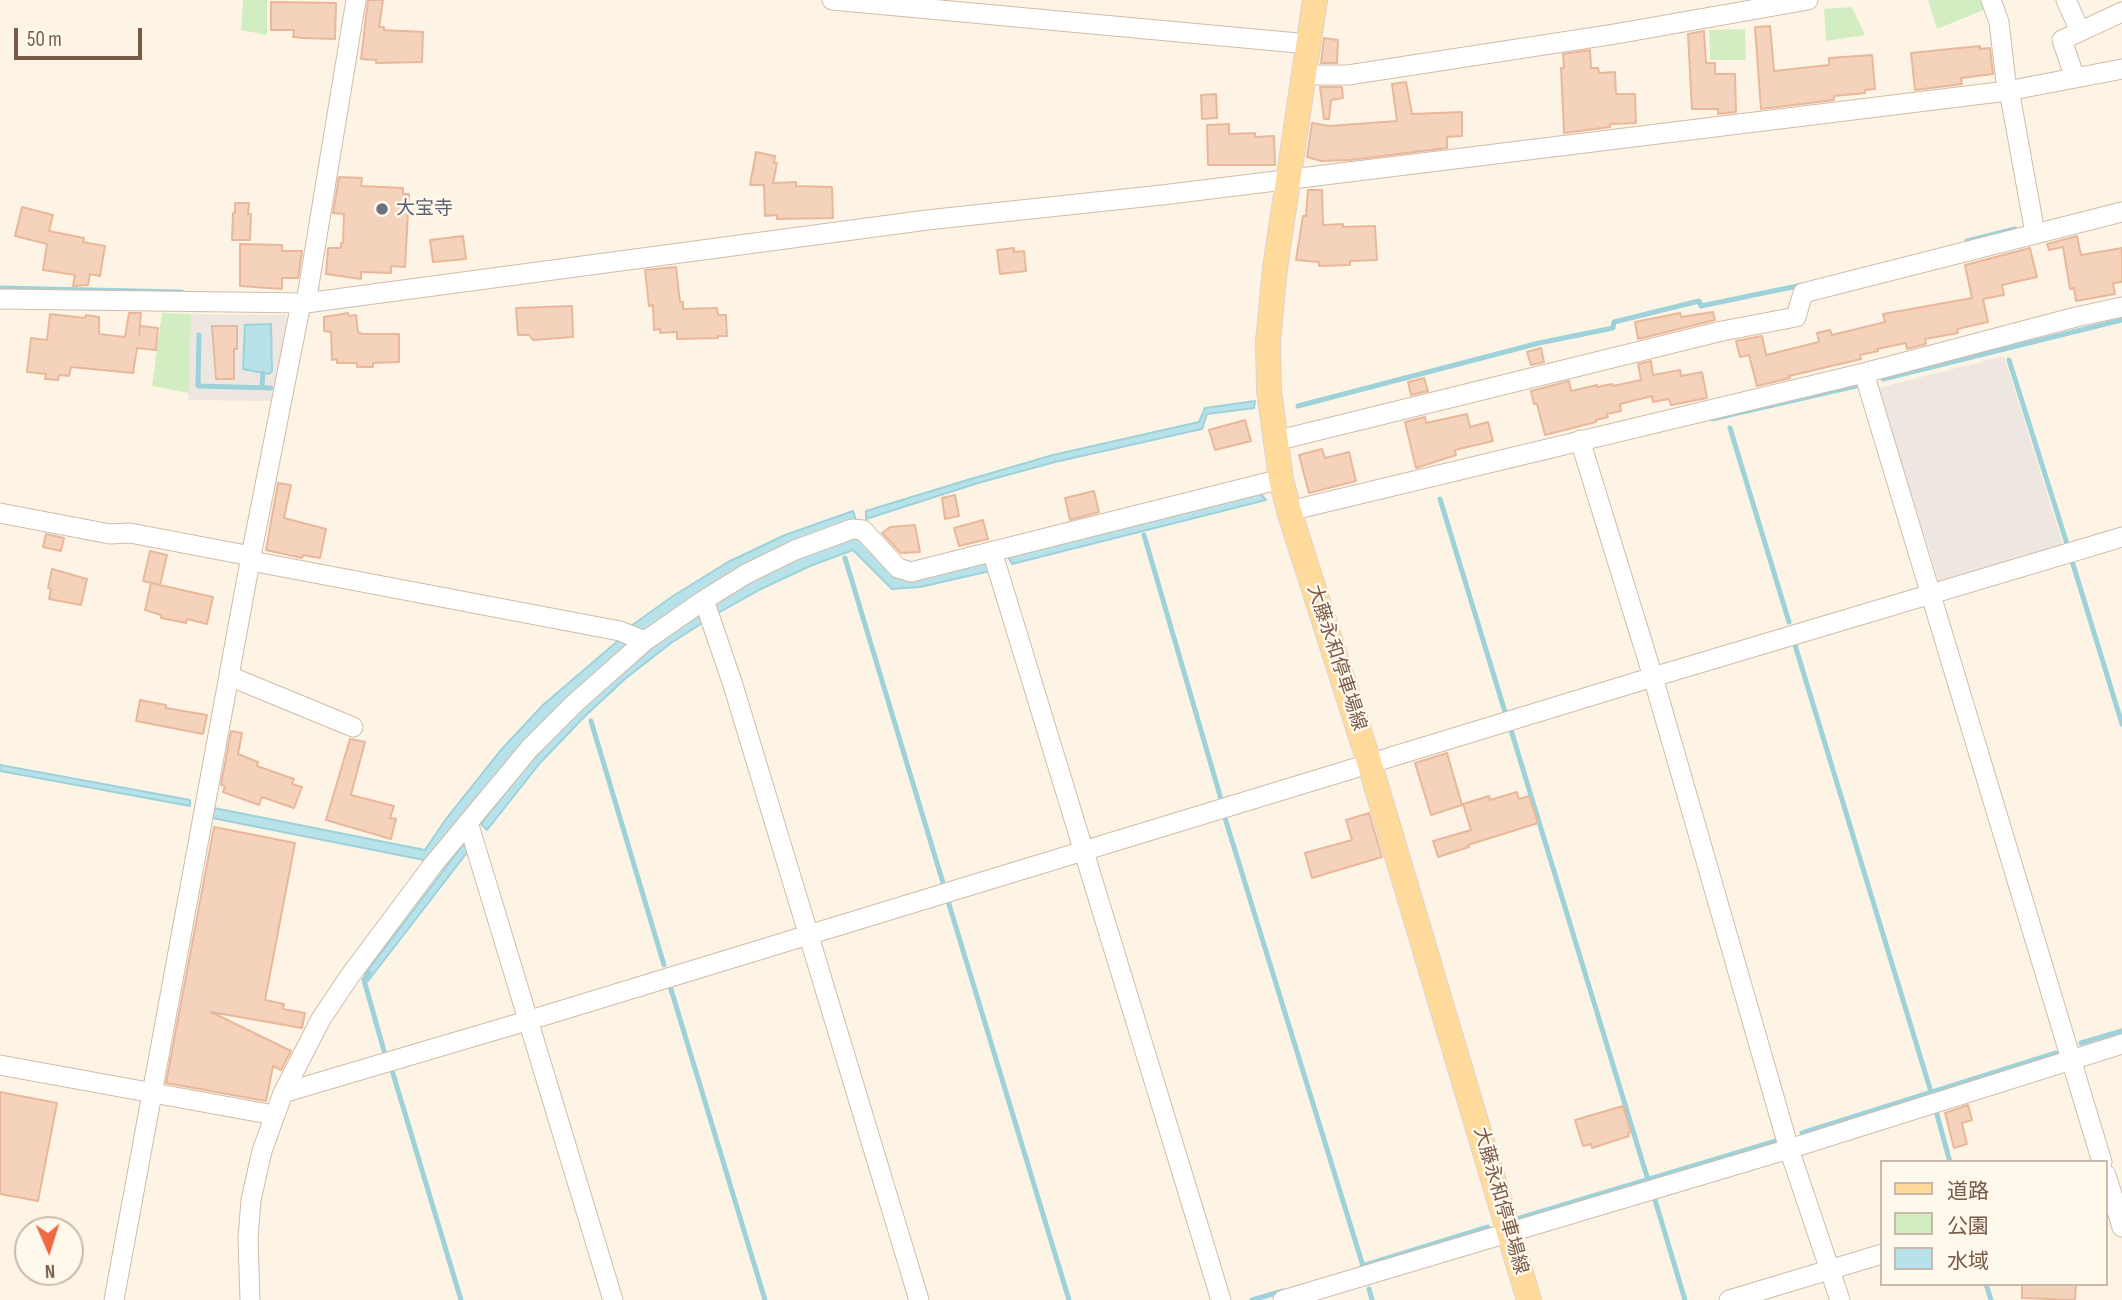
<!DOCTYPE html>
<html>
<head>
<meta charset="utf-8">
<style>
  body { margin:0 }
  #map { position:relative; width:2122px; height:1300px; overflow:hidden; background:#fef4e5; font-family:"Sofia Sans Condensed","Noto Sans JP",sans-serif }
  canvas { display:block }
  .legend { position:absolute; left:1880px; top:1160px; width:228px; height:126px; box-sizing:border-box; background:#fff8ed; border:2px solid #c9b9ab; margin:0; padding:9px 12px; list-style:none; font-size:21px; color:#795a48 }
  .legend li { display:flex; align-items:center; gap:14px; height:35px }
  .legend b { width:35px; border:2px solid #c9b9ab }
  .north { position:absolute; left:14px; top:1216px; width:70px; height:70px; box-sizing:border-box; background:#fff8ed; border:2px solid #c9b9ab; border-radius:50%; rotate:177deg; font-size:19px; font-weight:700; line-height:28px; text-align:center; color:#795a48 }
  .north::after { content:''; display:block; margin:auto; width:24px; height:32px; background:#ef6a43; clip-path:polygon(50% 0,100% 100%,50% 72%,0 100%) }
  .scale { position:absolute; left:14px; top:28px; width:128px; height:32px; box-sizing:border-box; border:4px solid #795a48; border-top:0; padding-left:9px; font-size:21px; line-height:24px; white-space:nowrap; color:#795a48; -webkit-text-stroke:5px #fff8ed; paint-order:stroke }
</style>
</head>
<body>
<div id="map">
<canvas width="2122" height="1300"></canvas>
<ul class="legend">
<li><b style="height:9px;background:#ffda9b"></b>道路</li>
<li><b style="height:19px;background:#d3edc2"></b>公園</li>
<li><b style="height:19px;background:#b8e2e9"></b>水域</li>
</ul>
<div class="north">N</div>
<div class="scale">50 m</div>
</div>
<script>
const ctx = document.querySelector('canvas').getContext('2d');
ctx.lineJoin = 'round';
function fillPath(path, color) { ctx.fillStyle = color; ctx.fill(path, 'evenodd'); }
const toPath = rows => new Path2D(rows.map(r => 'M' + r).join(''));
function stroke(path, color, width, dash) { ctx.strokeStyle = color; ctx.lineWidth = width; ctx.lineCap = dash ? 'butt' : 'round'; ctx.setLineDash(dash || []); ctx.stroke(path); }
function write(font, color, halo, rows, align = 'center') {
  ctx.font = font + ' "Sofia Sans Condensed","Noto Sans JP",sans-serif'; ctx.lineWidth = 5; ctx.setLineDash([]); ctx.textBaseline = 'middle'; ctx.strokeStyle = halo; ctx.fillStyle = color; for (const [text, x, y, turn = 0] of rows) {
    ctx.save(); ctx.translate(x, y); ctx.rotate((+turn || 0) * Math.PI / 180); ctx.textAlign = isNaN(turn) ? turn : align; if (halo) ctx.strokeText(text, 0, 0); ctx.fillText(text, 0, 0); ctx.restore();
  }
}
fillPath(toPath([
  [191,314,286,315,288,321,273,401,188,400],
  [2004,356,2064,548,1940,585,1878,388]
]), '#eee6e0');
fillPath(toPath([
  [243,0,267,0,267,35,241,30],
  [1928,0,1983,0,1986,9,1937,29],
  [1852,7,1865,35,1826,41,1824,9],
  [1745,29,1746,60,1710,60,1709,30],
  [162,313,191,314,189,393,152,386]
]), '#d3edc2');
const water = toPath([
  [271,324,272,371,269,374,243,369,245,325,271,324],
  [1255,401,1254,408,1207,414,1202,429,1197,430,1055,462,978,483,866,519,866,511,964,481,1053,455,1199,422,1205,408,1255,401],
  [1259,492,1266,500,1012,564,1007,555,1259,492],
  [853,511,856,520,685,603,429,861,212,818,214,808,425,850,446,819,500,751,543,705,620,639,631,626,673,596,728,562,785,535,853,511],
  [856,537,866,544,891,573,985,561,990,571,920,587,892,589,853,550,810,566,761,589,718,613,671,643,626,678,584,717,540,763,487,830,481,824,519,775,554,736,583,707,671,632,748,583,801,557,856,537],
  [0,765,190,800,190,806,0,771,0,765],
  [465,842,469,850,368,981,365,974,465,842]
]);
fillPath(water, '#b8e2e9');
stroke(water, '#9ed2db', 2);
stroke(toPath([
  [1967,241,2015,229],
  [0,288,182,292],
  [199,335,198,386,271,388],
  [2009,360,2067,544],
  [1883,379,2122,320],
  [262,387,263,373],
  [1298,406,1539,343,1613,328,1614,322,1699,301,1701,306,1802,285],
  [1712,419,1856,386],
  [1730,428,1789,622],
  [1440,499,1505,712],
  [1144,535,1221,799],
  [845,558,943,883],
  [2072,561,2122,724],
  [1795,645,1931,1092],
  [591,721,664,965],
  [1511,730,1648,1180],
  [1225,818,1363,1266],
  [948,901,1069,1300],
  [369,973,364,980,384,1051],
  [670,986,765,1300],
  [2081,1043,2122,1031],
  [391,1067,461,1300],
  [1936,1111,1950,1162],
  [1802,1133,2056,1053],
  [1655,1200,1685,1300],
  [1520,1218,1776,1141],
  [1362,1266,1488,1227],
  [1986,1284,1991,1300],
  [1369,1289,1372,1300],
  [1252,1300,1283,1291]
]), '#9ed2db', 5);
const building = toPath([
  [368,0,383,0,379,27,384,27,384,30,423,32,422,62,376,63,376,60,361,59,368,0],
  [271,2,336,3,335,39,303,38,293,37,294,30,271,30,271,2],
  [1770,26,1774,71,1829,65,1829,58,1872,55,1875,89,1865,90,1865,93,1834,96,1834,100,1761,109,1755,27,1770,26],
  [1704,31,1706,63,1715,63,1715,74,1735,74,1736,112,1718,114,1718,109,1692,109,1688,34,1704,31],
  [1324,38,1338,40,1337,63,1321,63,1324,38],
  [1980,46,1980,49,1990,48,1993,74,1961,78,1962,84,1915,90,1911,53,1980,46],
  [1590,50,1591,68,1598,68,1599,73,1615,72,1616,94,1635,94,1636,123,1610,124,1610,127,1564,133,1561,68,1564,68,1563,54,1590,50],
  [1406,82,1412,114,1462,112,1462,136,1447,137,1447,148,1350,160,1321,161,1307,157,1312,123,1329,126,1397,121,1392,84,1406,82],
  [1320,87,1342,87,1343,98,1331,100,1329,119,1324,119,1320,87],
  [1216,94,1217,118,1202,119,1201,95,1216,94],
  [1229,124,1229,134,1255,133,1255,137,1274,136,1275,165,1208,165,1207,125,1229,124],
  [756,152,775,156,774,163,777,163,773,183,796,182,796,186,832,187,833,218,777,219,777,215,765,216,764,185,750,185,756,152],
  [339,177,362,178,361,186,403,188,403,194,409,194,405,267,391,266,391,273,361,272,361,279,326,274,328,248,341,248,341,243,343,243,344,214,333,213,339,177],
  [1308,190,1322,190,1323,225,1343,224,1343,227,1375,226,1377,260,1350,261,1350,265,1319,266,1319,262,1296,260,1303,216,1306,216,1308,190],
  [235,203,249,203,248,214,251,214,250,240,232,240,233,213,235,213,235,203],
  [22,207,53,215,49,231,84,238,83,242,105,246,100,276,90,274,88,285,73,286,75,275,43,270,47,244,15,236,22,207],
  [463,236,466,259,433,262,430,240,463,236],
  [2077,236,2081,255,2122,248,2122,282,2113,283,2115,294,2076,301,2074,288,2070,289,2063,247,2049,250,2047,244,2077,236],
  [240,244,282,245,282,251,302,251,298,278,282,278,282,289,240,286,240,244],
  [1014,248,1014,252,1024,251,1026,271,1000,274,997,250,1014,248],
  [2030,248,2037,277,2002,285,2004,295,1983,299,1988,322,1957,329,1958,333,1925,339,1926,344,1907,349,1906,343,1877,349,1878,351,1860,355,1861,359,1789,376,1790,378,1757,386,1749,355,1740,357,1736,341,1762,336,1766,355,1819,342,1817,333,1830,330,1832,335,1885,322,1883,314,1972,298,1965,265,2030,248],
  [676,267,680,302,683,302,683,309,717,308,718,315,726,315,727,336,718,336,718,338,677,339,677,332,660,333,660,329,654,330,653,305,649,306,645,270,676,267],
  [572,306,573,337,533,340,529,335,518,335,516,308,572,306],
  [1713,312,1715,320,1638,339,1635,322,1680,313,1681,317,1713,312],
  [129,313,141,313,139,335,140,326,158,328,156,350,137,348,133,373,71,367,69,376,59,375,58,380,45,379,46,374,27,372,31,338,47,340,50,314,85,318,86,315,99,317,99,334,125,337,129,313],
  [348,313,349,316,356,315,358,332,362,334,399,334,399,362,373,363,373,367,357,367,357,363,337,363,337,359,332,360,331,332,324,331,324,317,348,313],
  [212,326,237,326,237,349,234,349,234,379,216,379,212,326],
  [1541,348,1544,362,1531,365,1527,352,1541,348],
  [1651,361,1653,375,1680,370,1681,376,1702,372,1707,398,1671,405,1669,399,1653,402,1652,396,1620,404,1621,411,1607,414,1608,417,1596,420,1596,422,1545,435,1537,404,1534,404,1531,391,1569,381,1571,391,1597,385,1597,387,1612,384,1613,386,1641,380,1638,364,1651,361],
  [1424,378,1428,391,1411,395,1408,382,1424,378],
  [1467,414,1470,427,1488,422,1493,441,1455,450,1456,455,1416,468,1405,422,1425,417,1426,423,1467,414],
  [1245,420,1251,441,1215,450,1209,430,1245,420],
  [1322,449,1325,458,1349,452,1356,481,1309,493,1299,455,1322,449],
  [278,483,291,485,284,518,326,529,320,558,303,555,302,558,266,550,278,483],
  [1094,491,1099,512,1070,520,1065,498,1094,491],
  [955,495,959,516,945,519,942,498,955,495],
  [983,520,988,539,959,546,954,528,983,520],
  [915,525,920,552,901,553,882,533,890,527,915,525],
  [46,534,64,538,61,551,43,547,46,534],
  [150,551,167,555,160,585,143,581,150,551],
  [52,569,87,579,81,605,49,599,51,589,48,588,52,569],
  [151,583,213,597,207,624,187,619,186,623,161,618,161,615,145,610,151,583],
  [140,700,166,705,166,708,207,715,203,734,136,721,140,700],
  [231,731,242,733,238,754,258,762,257,766,294,779,292,784,302,787,294,808,262,797,259,805,223,792,225,786,221,785,231,731],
  [350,739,365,742,351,795,394,806,390,818,396,819,391,839,326,820,350,739],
  [1447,753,1462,805,1431,815,1415,763,1447,753],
  [1517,792,1519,799,1529,796,1538,823,1468,845,1469,847,1438,857,1433,841,1471,830,1463,804,1489,796,1490,800,1517,792],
  [1369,813,1382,857,1312,878,1305,853,1352,840,1346,820,1369,813],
  [214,827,295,843,265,1000,284,1004,283,1009,305,1013,302,1028,211,1012,291,1051,281,1070,273,1066,266,1101,166,1083,214,827],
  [0,1092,57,1103,38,1201,0,1194,0,1092],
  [1968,1105,1972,1120,1962,1123,1967,1144,1954,1148,1945,1113,1968,1105],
  [1623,1106,1631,1132,1628,1133,1629,1136,1592,1148,1591,1144,1583,1146,1575,1120,1623,1106],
  [2022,1284,2076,1284,2075,1300,2022,1298,2022,1284]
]);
fillPath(building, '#f5d2bb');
stroke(building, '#e9b89a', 2);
const minor = toPath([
  [832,0,1309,44],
  [1991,0,1999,22,2007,91],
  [2066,0,2080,31],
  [1305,75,1348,75,1615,34,1808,0],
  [2075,78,2062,40,2122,12],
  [2009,90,2035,233],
  [0,299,306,303,927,220,1162,195,2007,91,2122,69],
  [306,303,356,0],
  [1864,373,2102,1162],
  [1580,440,1653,677,1789,1149,1840,1300],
  [1275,441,1722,331,1796,317,1803,293,2122,212],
  [1289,511,1864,373,2076,317,2122,307],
  [0,513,110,534,130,533,251,556],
  [992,551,1221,1300],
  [251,561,620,631,645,641],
  [704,600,733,685,919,1300],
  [229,676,353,727],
  [468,822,613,1300],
  [0,1065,274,1115],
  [283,1093,530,1020,1653,677,2122,537],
  [2106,1175,2122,1227],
  [114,1300,251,556,301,303],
  [250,1300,248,1238,251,1200,262,1151,283,1093,321,1019,349,977,432,866,530,748,575,703,645,641,704,600,746,574,795,550,852,529,863,530,898,568,911,572,1281,479],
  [1283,1300,1789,1149,2122,1044],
  [1729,1300,1882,1254]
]);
const major = toPath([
  [1315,0,1275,268,1268,341,1269,391,1281,479,1289,511,1370,765,1529,1300]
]);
stroke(minor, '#d0bcaa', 21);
stroke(major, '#dcd4cf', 26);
stroke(minor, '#fff', 19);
stroke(major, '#ffda9b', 24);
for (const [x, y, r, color] of [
  [382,209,7,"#6b7280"]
]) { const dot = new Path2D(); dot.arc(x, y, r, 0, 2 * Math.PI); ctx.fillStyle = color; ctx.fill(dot); stroke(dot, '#fff8ed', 2.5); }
write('19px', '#5b616d', '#fff8ed', [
  ["大宝寺",396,209]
], 'left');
write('19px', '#795a48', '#fff8ed', [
  ["大藤永和停車場線",1336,658,72],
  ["大藤永和停車場線",1500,1201,74]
]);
</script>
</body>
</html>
